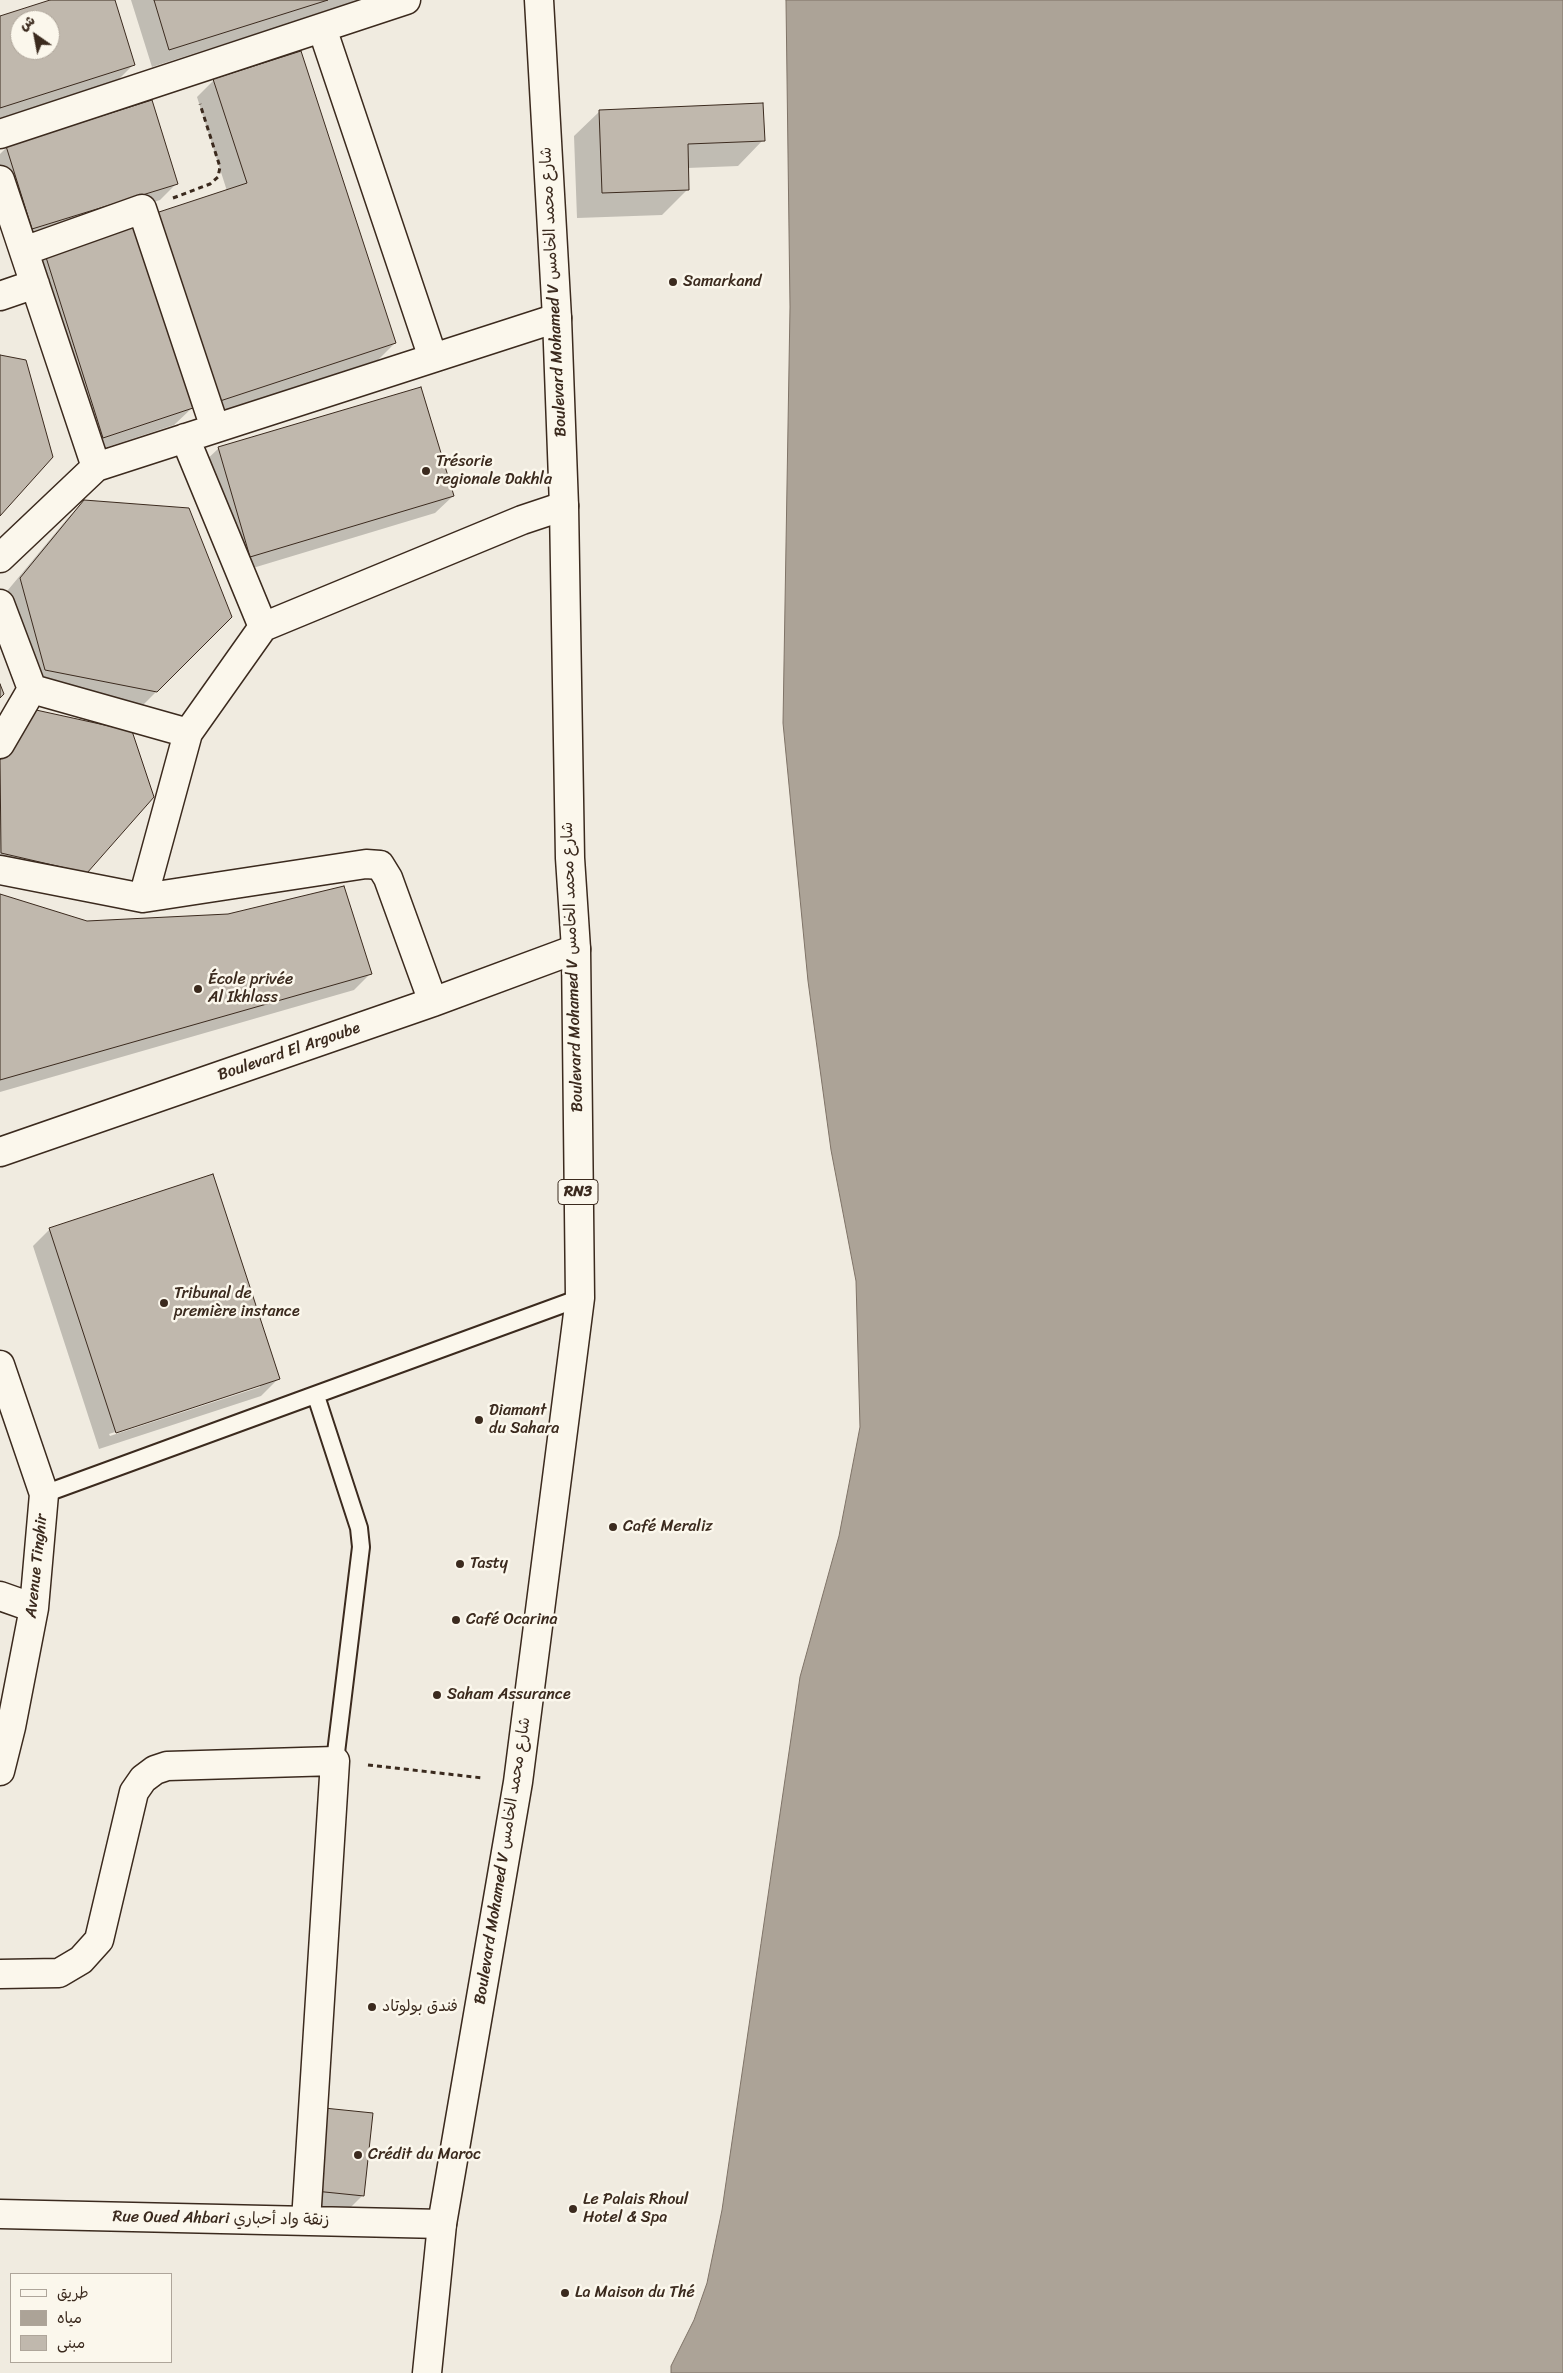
<!DOCTYPE html>
<html>
<head>
<meta charset="utf-8">
<style>
  body { margin:0 }
  #map { position:relative; width:1563px; height:2373px; overflow:hidden; background:#f0ebe0; font-family:Sriracha,"Playpen Sans Arabic",sans-serif }
  canvas { display:block }
  .legend { position:absolute; left:10px; top:2273px; width:162px; height:90px; box-sizing:border-box; background:#fbf7ec; border:1px solid #aea59a; margin:0; padding:6px 9px; list-style:none; font-size:15px; color:#3b2a1e }
  .legend li { display:flex; align-items:center; gap:10px; height:25px }
  .legend b { width:25px; border:1px solid #aea59a }
  .north { position:absolute; left:10px; top:10px; width:50px; height:50px; box-sizing:border-box; background:#fbf7ec; border:1px solid #aea59a; border-radius:50%; rotate:327deg; font-size:14px; font-weight:700; line-height:20px; text-align:center; color:#3b2a1e }
  .north::after { content:''; display:block; margin:auto; width:18px; height:22px; background:#3b2a1e; clip-path:polygon(50% 0,100% 100%,50% 72%,0 100%) }
</style>
</head>
<body>
<div id="map">
<canvas width="1563" height="2373"></canvas>
<ul class="legend">
<li><b style="height:6px;background:#fbf7ec"></b>طريق</li>
<li><b style="height:14px;background:#aca397"></b>مياه</li>
<li><b style="height:14px;background:#c0b8ad"></b>مبنى</li>
</ul>
<div class="north">ش</div>
</div>
<script>
const ctx = document.querySelector('canvas').getContext('2d');
ctx.lineJoin = 'round';
function fillPath(path, color) { ctx.fillStyle = color; ctx.fill(path, 'evenodd'); }
const toPath = rows => new Path2D(rows.map(r => 'M' + r).join(''));
function stroke(path, color, width, dash) { ctx.strokeStyle = color; ctx.lineWidth = width; ctx.lineCap = dash ? 'butt' : 'round'; ctx.setLineDash(dash || []); ctx.stroke(path); }
function write(font, color, halo, rows, align = 'center') {
  ctx.font = font + ' Sriracha,"Playpen Sans Arabic",sans-serif'; ctx.lineWidth = 5; ctx.setLineDash([]); ctx.textBaseline = 'middle'; ctx.strokeStyle = halo; ctx.fillStyle = color; for (const [text, x, y, turn = 0] of rows) {
    ctx.save(); ctx.translate(x, y); ctx.rotate((+turn || 0) * Math.PI / 180); ctx.textAlign = isNaN(turn) ? turn : align; if (halo) ctx.strokeText(text, 0, 0); ctx.fillText(text, 0, 0); ctx.restore();
  }
}
const water = toPath([
  [786,0,1563,0,1563,2373,671,2373,671,2366,694,2320,707,2283,722,2210,800,1677,839,1536,860,1427,856,1281,831,1150,808,981,783,723,790,307,786,0]
]);
fillPath(water, '#aca397');
stroke(water, '#7f7367', 1);
fillPath(toPath([
  [55,0,113,0,134,64,116,82,0,119,0,17],
  [20,20,50,20,50,50,20,50],
  [131,0,361,0,152,67],
  [214,80,395,343,378,360,200,418,227,191,197,97],
  [600,111,763,140,738,166,687,168,688,189,662,215,577,218,574,136],
  [7,147,177,183,160,200,15,246,0,197,0,154],
  [45,255,192,408,174,425,86,454,28,272],
  [219,448,453,496,435,513,233,574,201,465],
  [84,501,231,617,139,709,28,686,3,596,67,519],
  [19,729,86,872,69,889,0,873,0,755],
  [0,895,86,922,371,973,354,990,0,1092],
  [50,1229,278,1379,261,1396,99,1449,33,1246],
  [260,1384,260,1387,110,1436,109,1434],
  [308,2127,363,2195,346,2212,299,2208]
]), '#0003');
const building = toPath([
  [50,0,115,0,135,65,0,108,0,16,50,0],
  [20,20,50,20,50,50,20,50,20,20],
  [154,0,328,0,169,50,154,0],
  [301,51,396,343,217,402,156,213,247,183,213,79,301,51],
  [152,100,178,184,32,229,6,146,152,100],
  [763,103,765,141,688,144,689,190,602,193,599,110,763,103],
  [135,225,193,408,103,438,45,254,135,225],
  [0,355,26,360,53,457,0,516,0,355],
  [421,387,454,496,250,557,218,447,421,387],
  [84,500,189,508,232,617,157,692,45,670,20,578,84,500],
  [0,684,4,694,0,698,0,684],
  [36,710,132,731,154,797,87,873,1,853,0,760,36,710],
  [344,886,372,974,0,1080,0,894,87,921,228,914,344,886],
  [213,1174,280,1379,116,1433,49,1228,213,1174],
  [324,2108,373,2113,364,2196,315,2191,324,2108]
]);
fillPath(building, '#c0b8ad');
stroke(building, '#3b2a1e', 1);
const service = toPath([
  [316,1396,359,1528,361,1547,335,1761],
  [44,1494,580,1298]
]);
const minor = toPath([
  [322,28,433,358],
  [0,134,406,0],
  [0,180,96,467],
  [24,251,142,209,215,428],
  [0,296,35,284],
  [185,438,263,627,522,520,564,506],
  [0,558,96,467,557,318],
  [0,604,32,689,188,733],
  [263,627,188,733,143,898,366,864,380,865,388,878,433,1002],
  [0,744,32,689],
  [0,870,143,898],
  [0,1152,433,1002,576,949],
  [0,1365,44,1494,34,1608,11,1727,0,1771],
  [0,1596,34,1608],
  [0,1974,59,1973,81,1960,99,1940,134,1792,143,1779,155,1770,167,1766,335,1761,306,2221],
  [0,2214,442,2224]
]);
const primary = toPath([
  [427,2373,442,2224,518,1782,580,1298,576,949,570,858,564,506,557,318,539,0]
]);
stroke(service, '#3b2a1e', 20);
stroke(minor, '#3b2a1e', 31);
stroke(primary, '#3b2a1e', 31);
stroke(toPath([
  [173,198,210,184,218,177,220,167,200,104],
  [368,1765,483,1778]
]), '#3b2a1e', 3, [5, 4]);
stroke(service, '#fbf7ec', 16);
stroke(minor, '#fbf7ec', 28);
stroke(primary, '#fbf7ec', 28);
for (const [x, y, r, color] of [
  [673,282,5,"#3b2a1e"],
  [426,471,5,"#3b2a1e"],
  [198,989,5,"#3b2a1e"],
  [164,1303,5,"#3b2a1e"],
  [479,1420,5,"#3b2a1e"],
  [613,1527,5,"#3b2a1e"],
  [460,1564,5,"#3b2a1e"],
  [456,1620,5,"#3b2a1e"],
  [437,1695,5,"#3b2a1e"],
  [372,2007,5,"#3b2a1e"],
  [358,2155,5,"#3b2a1e"],
  [573,2209,5,"#3b2a1e"],
  [565,2293,5,"#3b2a1e"]
]) { const dot = new Path2D(); dot.arc(x, y, r, 0, 2 * Math.PI); ctx.fillStyle = color; ctx.fill(dot); stroke(dot, '#fbf7ec', 2); }
for (const [x, y, w] of [
  [578,1192,40]
]) { const box = new Path2D(); box.roundRect(x - w / 2, y - 12.5, w, 25, 4); ctx.fillStyle = '#fbf7ec'; ctx.fill(box); stroke(box, '#3b2a1e', 1); }
write('bold 15px', '#3b2a1e', null, [
  ["RN3",578,1192]
]);
write('16px', '#3b2a1e', '#fbf7ec', [
  ["Samarkand",683,282],
  ["Trésorie",436,462],
  ["regionale Dakhla",436,480],
  ["École privée",208,980],
  ["Al Ikhlass",208,998],
  ["Tribunal de",174,1294],
  ["première instance",174,1312],
  ["Diamant",489,1411],
  ["du Sahara",489,1429],
  ["Café Meraliz",623,1527],
  ["Tasty",470,1564],
  ["Café Ocarina",466,1620],
  ["Saham Assurance",447,1695],
  ["فندق بولوتاد",382,2007],
  ["Crédit du Maroc",368,2155],
  ["Le Palais Rhoul",583,2200],
  ["Hotel & Spa",583,2218],
  ["La Maison du Thé",575,2293]
], 'left');
write('16px', '#3b2a1e', '#fbf7ec', [
  ["Boulevard Mohamed V شارع محمد الخامس",554,292,-93],
  ["Boulevard Mohamed V شارع محمد الخامس",573,967,-92],
  ["Boulevard El Argoube",289,1052,-19],
  ["Avenue Tinghir",37,1566,-84],
  ["Boulevard Mohamed V شارع محمد الخامس",503,1861,-81],
  ["Rue Oued Ahbari زنقة واد أحباري",221,2219,1]
]);
</script>
</body>
</html>
